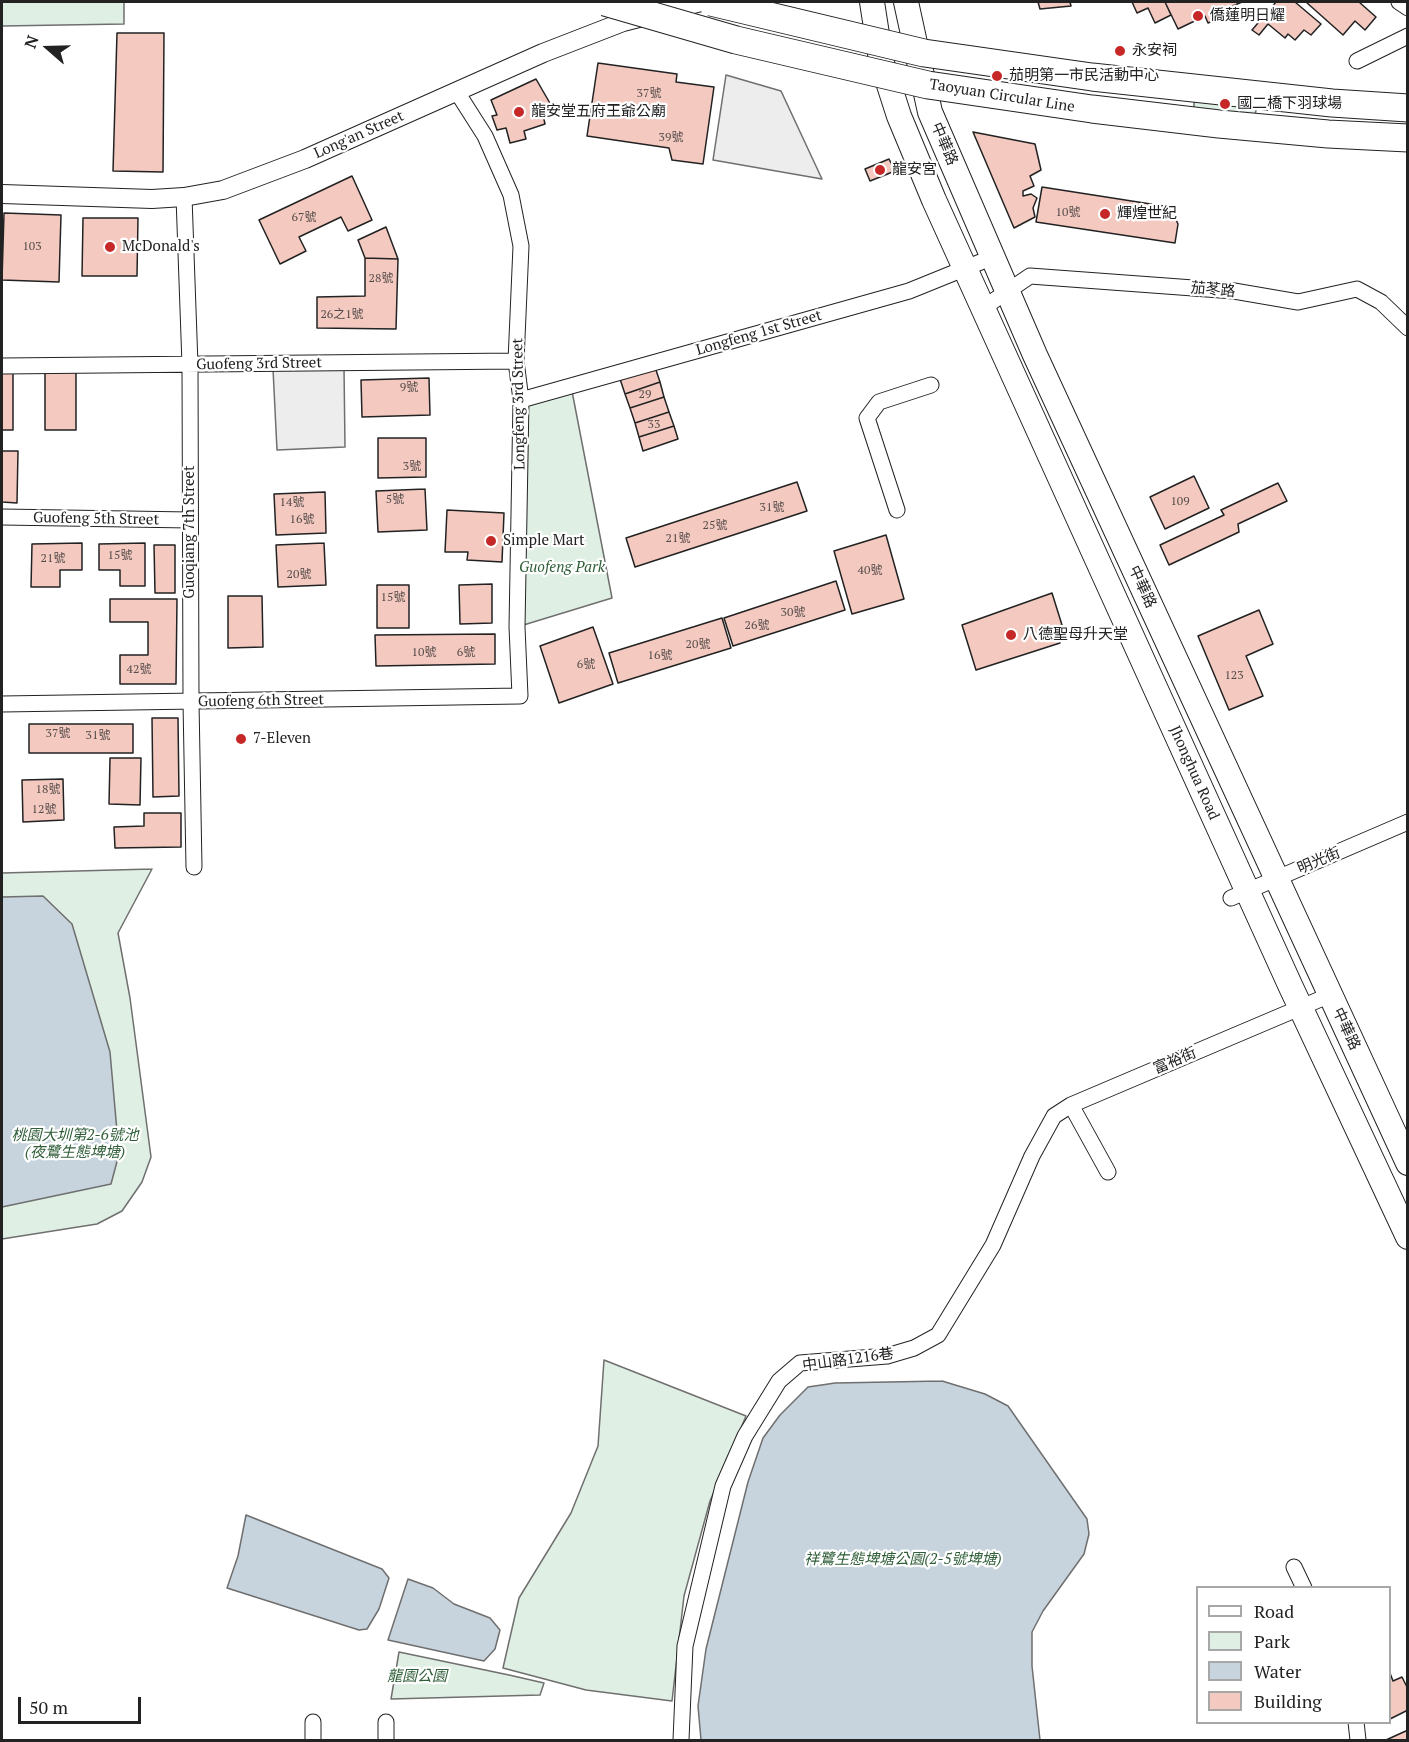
<!DOCTYPE html>
<html>
<head>
<meta charset="utf-8">
<style>
  body { margin:0 }
  #map { position:relative; width:1409px; height:1742px; overflow:hidden; background:#fff; font-family:"PT Serif",serif }
  canvas { display:block }
  .frame { position:absolute; inset:0; border:3px solid #222; pointer-events:none }
  .legend { position:absolute; left:1196px; top:1586px; width:195px; height:138px; box-sizing:border-box; background:#fff; border:2px solid #a7a7a7; margin:0; padding:8px 10px; list-style:none; font-size:18px; color:#222 }
  .legend li { display:flex; align-items:center; gap:12px; height:30px }
  .legend b { width:30px; border:2px solid #a7a7a7 }
  .north { position:absolute; left:18px; top:18px; width:60px; height:60px; -webkit-text-stroke:4px #fff; paint-order:stroke; rotate:290deg; font-size:16px; font-weight:700; line-height:24px; text-align:center; color:#222 }
  .north::after { content:''; display:block; margin:auto; width:21px; height:27px; background:#222; clip-path:polygon(50% 0,100% 100%,50% 72%,0 100%) }
  .scale { position:absolute; left:18px; top:1697px; width:123px; height:27px; box-sizing:border-box; border:3px solid #222; border-top:0; padding-left:8px; font-size:18px; line-height:21px; white-space:nowrap; color:#222; -webkit-text-stroke:4px #fff; paint-order:stroke }
</style>
</head>
<body>
<div id="map">
<canvas width="1409" height="1742"></canvas>
<div class="frame"></div>
<ul class="legend">
<li><b style="height:8px;background:#fff"></b>Road</li>
<li><b style="height:16px;background:#e0efe3"></b>Park</li>
<li><b style="height:16px;background:#c7d3dd"></b>Water</li>
<li><b style="height:16px;background:#f3c9c0"></b>Building</li>
</ul>
<div class="north">N</div>
<div class="scale">50 m</div>
</div>
<script>
const ctx = document.querySelector('canvas').getContext('2d');
ctx.lineJoin = 'round';
function fillPath(path, color) { ctx.fillStyle = color; ctx.fill(path, 'evenodd'); }
const toPath = rows => new Path2D(rows.map(r => 'M' + r).join(''));
function stroke(path, color, width, dash) { ctx.strokeStyle = color; ctx.lineWidth = width; ctx.lineCap = dash ? 'butt' : 'round'; ctx.setLineDash(dash || []); ctx.stroke(path); }
function write(font, color, halo, rows, align = 'center') {
  ctx.font = font + ' "PT Serif","Noto Sans TC",serif'; ctx.lineWidth = 4.5; ctx.setLineDash([]); ctx.textBaseline = 'middle'; ctx.strokeStyle = halo; ctx.fillStyle = color; for (const [text, x, y, turn = 0] of rows) {
    ctx.save(); ctx.translate(x, y); ctx.rotate((+turn || 0) * Math.PI / 180); ctx.textAlign = isNaN(turn) ? turn : align; if (halo) ctx.strokeText(text, 0, 0); ctx.fillText(text, 0, 0); ctx.restore();
  }
}
const green = toPath([
  [2,2,124,2,124,24,2,26,2,2],
  [1196,87,1259,94,1254,121,1193,114,1196,87],
  [571,386,612,598,517,627,521,400,571,386],
  [152,869,118,933,130,998,151,1157,142,1182,122,1211,97,1224,2,1239,2,873,152,869],
  [604,1360,746,1416,710,1501,684,1596,672,1701,586,1690,503,1668,519,1598,571,1513,598,1446,604,1360],
  [399,1652,509,1675,544,1683,540,1695,391,1699,399,1652]
]);
fillPath(green, '#e0efe3');
stroke(green, '#6f6f6f', 1.5);
const parking = toPath([
  [726,75,781,91,822,179,713,160,726,75],
  [344,367,345,447,277,450,273,369,344,367]
]);
fillPath(parking, '#ededed');
stroke(parking, '#6f6f6f', 1.5);
const water = toPath([
  [43,896,72,924,110,1052,119,1154,111,1184,2,1207,2,897,43,896],
  [942,1381,985,1394,1008,1406,1087,1519,1089,1534,1084,1554,1043,1611,1032,1632,1032,1666,1040,1740,701,1740,698,1706,706,1649,748,1482,763,1438,780,1415,808,1387,835,1383,942,1381],
  [246,1515,382,1569,389,1578,379,1609,367,1629,359,1630,227,1588,238,1556,246,1515],
  [408,1579,433,1588,454,1604,490,1618,500,1630,495,1649,484,1661,388,1640,408,1579]
]);
fillPath(water, '#c7d3dd');
stroke(water, '#6f6f6f', 1.5);
const building = toPath([
  [1038,2,1070,2,1071,6,1040,9,1038,2],
  [1132,2,1165,2,1171,15,1155,23,1148,8,1137,13,1132,2],
  [1165,2,1242,2,1228,8,1230,13,1208,23,1205,16,1178,29,1165,2],
  [1276,2,1295,2,1321,24,1311,35,1304,30,1295,40,1288,34,1285,38,1268,24,1259,35,1252,30,1276,2],
  [1306,2,1359,2,1376,17,1365,30,1355,21,1343,35,1306,2],
  [117,33,164,33,163,172,113,171,117,33],
  [598,63,677,74,676,82,714,87,703,164,672,160,669,148,587,136,598,63],
  [536,79,551,105,542,110,545,124,524,131,526,139,510,143,506,128,497,130,492,116,497,115,491,100,536,79],
  [973,132,1035,144,1041,170,1030,176,1034,186,1023,191,1023,196,1031,194,1037,198,1033,208,1035,217,1014,228,973,132],
  [889,159,895,171,870,181,865,169,889,159],
  [352,176,372,220,348,231,341,217,299,237,306,251,280,264,259,220,352,176],
  [1042,187,1170,207,1178,224,1175,243,1036,222,1042,187],
  [4,213,61,215,59,282,2,280,4,213],
  [83,218,138,218,137,276,82,276,83,218],
  [386,227,398,259,365,258,358,240,386,227],
  [365,258,398,259,396,329,317,328,317,297,365,296,365,258],
  [655,367,660,382,625,394,620,379,655,367],
  [76,371,76,430,45,430,45,372,76,371],
  [2,372,13,372,13,430,2,430,2,372],
  [429,378,430,415,362,417,361,380,429,378],
  [660,382,664,397,630,408,625,394,660,382],
  [664,397,669,412,635,423,630,408,664,397],
  [669,412,674,426,639,437,635,423,669,412],
  [674,426,678,439,643,451,639,437,674,426],
  [378,438,426,438,426,477,378,478,378,438],
  [2,451,18,451,17,503,2,502,2,451],
  [1194,476,1209,508,1165,529,1150,497,1194,476],
  [797,482,807,511,635,567,626,538,797,482],
  [1278,483,1287,501,1238,524,1239,532,1169,565,1160,545,1224,515,1221,510,1278,483],
  [425,489,427,530,378,532,376,491,425,489],
  [325,492,326,533,276,535,274,494,325,492],
  [447,510,504,513,502,562,467,560,468,552,445,552,447,510],
  [886,535,904,599,852,614,834,551,886,535],
  [82,543,82,570,60,570,60,587,31,587,32,544,82,543],
  [145,543,145,586,120,586,120,570,99,570,99,544,145,543],
  [324,543,326,585,278,587,276,545,324,543],
  [154,545,175,545,175,593,155,593,154,545],
  [836,581,845,610,733,646,724,618,836,581],
  [492,584,492,623,460,624,459,585,492,584],
  [377,585,409,585,409,628,377,628,377,585],
  [1052,593,1062,625,1055,627,1060,643,976,670,962,625,1052,593],
  [228,596,262,596,263,647,228,648,228,596],
  [110,599,177,599,176,684,120,684,120,655,148,655,148,622,110,622,110,599],
  [1259,610,1273,644,1246,656,1263,696,1229,710,1198,636,1259,610],
  [722,618,731,648,618,683,609,653,722,618],
  [593,627,613,684,559,703,540,646,593,627],
  [495,634,495,664,376,666,375,635,495,634],
  [152,718,178,718,179,796,153,797,152,718],
  [29,724,133,724,133,753,29,753,29,724],
  [110,758,141,758,140,805,109,804,110,758],
  [63,779,64,820,23,822,22,780,63,779],
  [144,813,181,813,181,847,115,848,114,827,144,826,144,813],
  [1390,1673,1393,1681,1402,1677,1408,1689,1408,1710,1390,1719,1390,1673],
  [1408,1730,1408,1740,1386,1740,1408,1730]
]);
fillPath(building, '#f3c9c0');
stroke(building, '#222', 1.5);
const minor = toPath([
  [1399,2,1408,8],
  [1357,61,1408,36],
  [184,197,190,365,191,702,194,867],
  [983,308,1030,276,1234,291,1298,302,1357,289,1381,302,1408,328],
  [2,366,516,361],
  [521,400,909,291,993,257],
  [897,510,867,418,879,402,931,385],
  [2,517,190,520],
  [2,704,520,696,517,627,521,400,516,361,521,246,511,195,485,136,457,92],
  [1231,898,1408,822],
  [1071,1105,1108,1172],
  [1294,1567,1304,1588],
  [1356,1722,1358,1740],
  [313,1740,313,1722],
  [386,1740,386,1722],
  [681,1740,685,1646,723,1486,745,1436,779,1381,800,1363,887,1356,914,1348,938,1335,993,1245,1032,1156,1054,1116,1071,1105,1330,995]
]);
const tertiary = toPath([
  [2,194,152,199,184,197,223,190,305,159,543,53,623,22,701,2]
]);
const primary = toPath([
  [872,2,881,60,899,116,934,200,1290,985,1408,1237],
  [906,2,930,112,1035,355,1408,1163]
]);
stroke(minor, '#222', 17);
stroke(tertiary, '#222', 20);
stroke(primary, '#222', 26);
stroke(minor, '#fff', 15);
stroke(tertiary, '#fff', 18);
stroke(primary, '#fff', 24);
const motorwayBridge = toPath([
  [605,2,736,40,928,85,1092,109,1219,124,1328,134,1408,138],
  [711,2,924,53,1092,77,1332,103,1408,108]
]);
stroke(motorwayBridge, '#222', 29, []);
stroke(motorwayBridge, '#fff', 27);
for (const [x, y, r, color] of [
  [1198,16,6,"#c62828"],
  [1120,51,6,"#c62828"],
  [997,76,6,"#c62828"],
  [1225,104,6,"#c62828"],
  [519,112,6,"#c62828"],
  [880,170,6,"#c62828"],
  [1105,214,6,"#c62828"],
  [110,247,6,"#c62828"],
  [491,541,6,"#c62828"],
  [1011,635,6,"#c62828"],
  [241,739,6,"#c62828"]
]) { const dot = new Path2D(); dot.arc(x, y, r, 0, 2 * Math.PI); ctx.fillStyle = color; ctx.fill(dot); stroke(dot, '#fff', 2); }
write('12px', '#564c4a', null, [
  ["37號",649,94],
  ["39號",671,138],
  ["10號",1068,213],
  ["67號",304,218],
  ["103",32,247],
  ["28號",381,279],
  ["26之1號",342,315],
  ["9號",409,388],
  ["29",645,395],
  ["33",654,425],
  ["3號",412,467],
  ["5號",395,500],
  ["109",1180,502],
  ["14號",292,503],
  ["31號",772,508],
  ["16號",302,520],
  ["25號",715,526],
  ["21號",678,539],
  ["15號",120,556],
  ["21號",53,559],
  ["40號",870,571],
  ["20號",299,575],
  ["15號",393,598],
  ["30號",793,613],
  ["26號",757,626],
  ["20號",698,645],
  ["10號",424,653],
  ["6號",466,653],
  ["16號",660,656],
  ["6號",586,665],
  ["42號",139,670],
  ["123",1234,676],
  ["37號",58,734],
  ["31號",98,736],
  ["18號",48,790],
  ["12號",44,810]
]);
write('15px', '#222', '#fff', [
  ["僑蓮明日耀",1210,16],
  ["永安祠",1132,51],
  ["茄明第一市民活動中心",1009,76],
  ["國二橋下羽球場",1237,104],
  ["龍安堂五府王爺公廟",531,112],
  ["龍安宮",892,170],
  ["輝煌世紀",1117,214],
  ["McDonald's",122,247],
  ["Simple Mart",503,541],
  ["八德聖母升天堂",1023,635],
  ["7-Eleven",253,739]
], 'left');
write('15px', '#222', '#fff', [
  ["Taoyuan Circular Line",1002,96,9],
  ["Long'an Street",359,135,-24],
  ["中華路",944,144,67],
  ["茄苳路",1213,290,5],
  ["Longfeng 1st Street",759,333,-16],
  ["Guofeng 3rd Street",259,364,-1],
  ["Longfeng 3rd Street",519,404,-91],
  ["Guofeng 5th Street",96,519,1],
  ["Guoqiang 7th Street",190,532,-90],
  ["中華路",1142,587,65],
  ["Guofeng 6th Street",261,701,-1],
  ["Jhonghua Road",1194,773,66],
  ["明光街",1319,861,-23],
  ["中華路",1346,1029,65],
  ["富裕街",1175,1061,-23],
  ["中山路1216巷",848,1360,-8]
]);
write('italic 15px', '#2f5e38', '#fff', [
  ["Guofeng Park",562,568],
  ["桃園大圳第2-6號池",75,1136],
  ["(夜鷺生態埤塘)",75,1153],
  ["祥鷺生態埤塘公園(2-5號埤塘)",903,1560],
  ["龍園公園",417,1677]
]);
</script>
</body>
</html>
